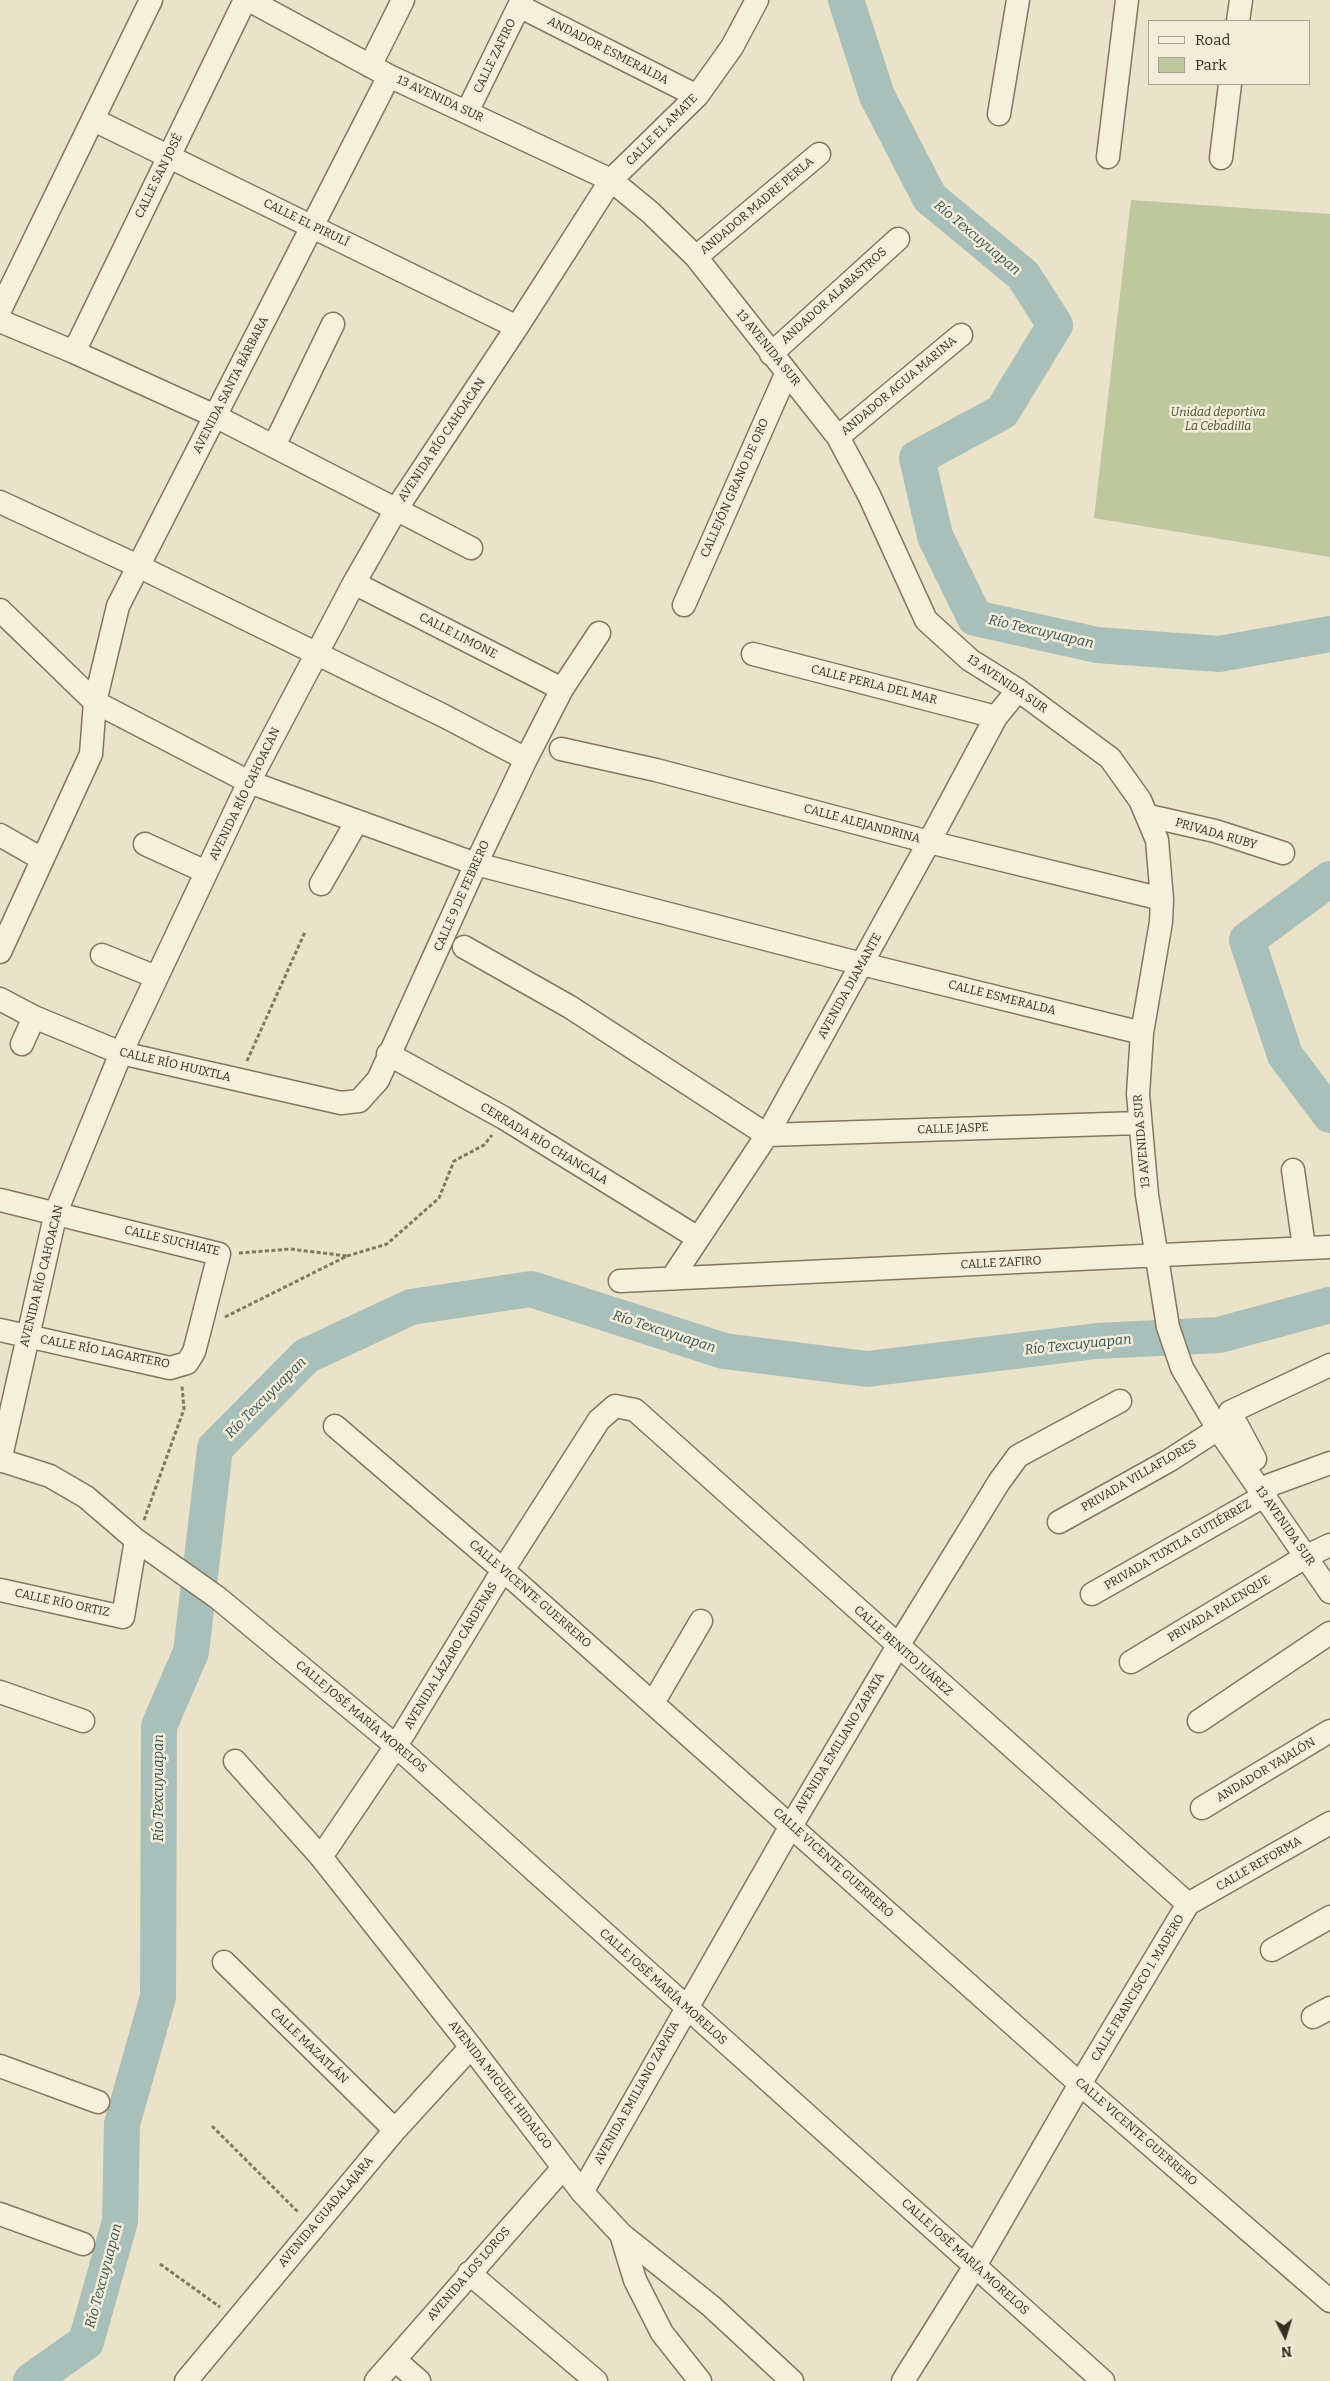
<!DOCTYPE html>
<html>
<head>
<meta charset="utf-8">
<style>
  body { margin:0 }
  #map { position:relative; width:1330px; height:2381px; overflow:hidden; background:#eae2c9; font-family:Bitter,serif }
  canvas { display:block }
  .legend { position:absolute; left:1148px; top:20px; width:162px; height:65px; box-sizing:border-box; background:#f2ecd8; border:1px solid #a7a08f; margin:0; padding:6px 9px; list-style:none; font-size:15px; color:#362d21 }
  .legend li { display:flex; align-items:center; gap:10px; height:25px }
  .legend b { width:25px; border:1px solid #a7a08f }
  .north { position:absolute; left:1260px; top:2311px; width:50px; height:50px; -webkit-text-stroke:4px #f2ecd8; paint-order:stroke; rotate:175deg; font-size:14px; font-weight:700; line-height:20px; text-align:center; color:#362d21 }
  .north::after { content:''; display:block; margin:auto; width:18px; height:22px; background:#362d21; clip-path:polygon(50% 0,100% 100%,50% 72%,0 100%) }
</style>
</head>
<body>
<div id="map">
<canvas width="1330" height="2381"></canvas>
<ul class="legend">
<li><b style="height:6px;background:#f5f0db"></b>Road</li>
<li><b style="height:14px;background:#bfc79e"></b>Park</li>
</ul>
<div class="north">N</div>
</div>
<script>
const ctx = document.querySelector('canvas').getContext('2d');
ctx.lineJoin = 'round';
function fillPath(path, color) { ctx.fillStyle = color; ctx.fill(path, 'evenodd'); }
const toPath = rows => new Path2D(rows.map(r => 'M' + r).join(''));
function stroke(path, color, width, dash) { ctx.strokeStyle = color; ctx.lineWidth = width; ctx.lineCap = dash ? 'butt' : 'round'; ctx.setLineDash(dash || []); ctx.stroke(path); }
function write(font, color, halo, rows, align = 'center') {
  ctx.font = font + ' Bitter,serif'; ctx.lineWidth = 5; ctx.setLineDash([]); ctx.textBaseline = 'middle'; ctx.strokeStyle = halo; ctx.fillStyle = color; for (const [text, x, y, turn = 0] of rows) {
    ctx.save(); ctx.translate(x, y); ctx.rotate((+turn || 0) * Math.PI / 180); ctx.textAlign = isNaN(turn) ? turn : align; if (halo) ctx.strokeText(text, 0, 0); ctx.fillText(text, 0, 0); ctx.restore();
  }
}
fillPath(toPath([
  [1131,200,1330,214,1330,557,1094,518]
]), '#bfc79e');
stroke(toPath([
  [846,0,877,96,930,198,1023,275,1055,325,1002,412,917,458,935,536,975,618,1097,645,1219,654,1330,634],
  [1330,879,1247,940,1285,1055,1330,1115],
  [31,2381,86,2342,120,2221,122,2124,158,1997,159,1726,191,1652,215,1448,306,1356,411,1307,531,1289,724,1351,867,1369,1097,1341,1219,1335,1330,1305]
]), '#a9bfba', 36);
const minor = toPath([
  [249,0,389,76,611,180,651,213,696,257,838,437,869,495,926,620,970,660,1018,690,1110,758,1140,800,1157,840,1162,899,1161,922,1142,1033,1138,1094,1147,1195,1168,1327,1182,1368,1218,1429,1330,1592],
  [519,6,697,96],
  [1238,21,1241,0],
  [370,66,403,0],
  [467,112,522,0],
  [999,114,1018,0],
  [94,120,517,327],
  [1108,157,1127,0],
  [1221,158,1230,84],
  [696,257,819,154],
  [0,310,151,0],
  [0,321,74,352,215,416,471,548],
  [74,352,245,0],
  [771,354,898,239],
  [838,437,961,335],
  [274,446,333,324],
  [0,502,138,566,444,716,526,759],
  [354,583,562,689],
  [684,605,787,372],
  [0,610,95,702,249,782,476,864,862,964,1142,1033],
  [753,654,996,717],
  [561,749,656,770,929,842,1162,899],
  [1149,816,1215,831,1283,853],
  [0,835,42,859],
  [145,844,206,872],
  [321,884,357,821],
  [464,947,570,1007,767,1135,1139,1123],
  [0,952,91,754,95,702,118,606,389,76],
  [102,955,156,977],
  [0,999,34,1017,121,1053,341,1103,359,1101,378,1080,476,864,526,759,562,689,599,633],
  [22,1044,34,1017],
  [388,1054,504,1118,698,1238],
  [1293,1170,1304,1247],
  [0,1200,219,1254,200,1329,194,1352,187,1363,170,1368,0,1330],
  [672,1278,767,1135,929,842,996,717,1018,690],
  [620,1281,1330,1247],
  [335,1426,503,1570,1080,2084,1330,2301],
  [1255,1459,1230,1412,1330,1365],
  [0,1460,50,1476,86,1497,136,1540,218,1598,396,1746,1103,2381],
  [0,1461,56,1212,121,1053,249,782,354,583,397,508,517,327,611,180,697,96,732,47,757,0],
  [1059,1522,1170,1460,1218,1429],
  [0,1590,123,1617,136,1540],
  [1092,1594,1264,1496,1270,1485,1330,1463],
  [1131,1662,1307,1556,1330,1545],
  [0,1692,83,1721],
  [653,1703,701,1621],
  [1199,1721,1330,1633],
  [235,1761,321,1857,471,2047,582,2192,621,2234,711,2306,792,2381],
  [1202,1808,1330,1731],
  [321,1857,396,1746,503,1570,599,1420,615,1406,635,1410,1188,1904],
  [1272,1950,1330,1917],
  [224,1962,395,2130],
  [1313,2017,1330,2008],
  [0,2066,98,2102],
  [582,2192,791,1826,898,1646,999,1482,1018,1456,1120,1401],
  [0,2214,83,2244],
  [621,2234,635,2280,662,2333,700,2381],
  [469,2273,596,2381],
  [395,2360,419,2381],
  [186,2381,395,2130,471,2047],
  [376,2381,563,2168],
  [903,2381,975,2266,1080,2084,1188,1904,1330,1823]
]);
stroke(minor, '#84765f', 25);
stroke(toPath([
  [247,1061,305,932],
  [239,1253,290,1249,347,1256],
  [225,1317,347,1256,387,1244,439,1198,454,1161,484,1145,492,1135],
  [144,1520,184,1409,182,1386],
  [212,2126,299,2213],
  [160,2264,220,2307]
]), '#84765f', 3, [4, 2.5]);
stroke(minor, '#f5f0db', 22);
write('12px', '#362d21', '#f2ecd8', [
  ["ANDADOR ESMERALDA",608,51,27],
  ["CALLE ZAFIRO",495,56,-64],
  ["13 AVENIDA SUR",440,99,25],
  ["CALLE EL AMATE",662,130,-45],
  ["CALLE SAN JOSÉ",159,176,-64],
  ["ANDADOR MADRE PERLA",757,206,-40],
  ["CALLE EL PIRULÍ",306,223,26],
  ["ANDADOR ALABASTROS",834,296,-42],
  ["13 AVENIDA SUR",768,348,51],
  ["AVENIDA SANTA BÁRBARA",231,385,-63],
  ["ANDADOR AGUA MARINA",899,386,-40],
  ["AVENIDA RÍO CAHOACAN",442,440,-56],
  ["CALLEJÓN GRANO DE ORO",735,488,-66],
  ["CALLE LIMONE",458,636,27],
  ["13 AVENIDA SUR",1007,684,34],
  ["CALLE PERLA DEL MAR",874,685,14],
  ["AVENIDA RÍO CAHOACAN",245,794,-64],
  ["CALLE ALEJANDRINA",862,824,15],
  ["PRIVADA RUBY",1216,834,16],
  ["CALLE 9 DE FEBRERO",462,896,-66],
  ["AVENIDA DIAMANTE",850,986,-61],
  ["CALLE ESMERALDA",1002,998,14],
  ["CALLE RÍO HUIXTLA",175,1065,13],
  ["CALLE JASPE",953,1129,-2],
  ["13 AVENIDA SUR",1142,1141,-95],
  ["CERRADA RÍO CHANCALA",544,1144,31],
  ["CALLE SUCHIATE",172,1241,13],
  ["CALLE ZAFIRO",1001,1263,-3],
  ["AVENIDA RÍO CAHOACAN",42,1276,-76],
  ["CALLE RÍO LAGARTERO",105,1352,11],
  ["PRIVADA VILLAFLORES",1139,1476,-30],
  ["13 AVENIDA SUR",1285,1526,55],
  ["PRIVADA TUXTLA GUTIÉRREZ",1178,1545,-30],
  ["CALLE VICENTE GUERRERO",530,1594,41],
  ["CALLE RÍO ORTIZ",62,1603,12],
  ["PRIVADA PALENQUE",1219,1609,-31],
  ["CALLE BENITO JUÁREZ",903,1651,42],
  ["AVENIDA LÁZARO CÁRDENAS",451,1656,-59],
  ["CALLE JOSÉ MARÍA MORELOS",361,1717,40],
  ["AVENIDA EMILIANO ZAPATA",840,1743,-59],
  ["ANDADOR YAJALÓN",1266,1770,-31],
  ["CALLE VICENTE GUERRERO",833,1863,42],
  ["CALLE REFORMA",1259,1864,-30],
  ["CALLE JOSÉ MARÍA MORELOS",663,1987,42],
  ["CALLE FRANCISCO I. MADERO",1138,1988,-59],
  ["CALLE MAZATLÁN",309,2046,44],
  ["AVENIDA MIGUEL HIDALGO",500,2085,52],
  ["AVENIDA EMILIANO ZAPATA",637,2093,-61],
  ["CALLE VICENTE GUERRERO",1136,2132,41],
  ["AVENIDA GUADALAJARA",326,2212,-50],
  ["CALLE JOSÉ MARÍA MORELOS",965,2257,42],
  ["AVENIDA LOS LOROS",469,2274,-49]
]);
write('italic 12px', '#44512a', '#f2ecd8', [
  ["Unidad deportiva",1218,413],
  ["La Cebadilla",1218,427]
]);
write('italic 14px', '#325454', '#f2ecd8', [
  ["Río Texcuyuapan",977,238,40],
  ["Río Texcuyuapan",1041,632,13],
  ["Río Texcuyuapan",664,1332,18],
  ["Río Texcuyuapan",1078,1345,-6],
  ["Río Texcuyuapan",266,1398,-45],
  ["Río Texcuyuapan",159,1788,-90],
  ["Río Texcuyuapan",104,2276,-75]
]);
</script>
</body>
</html>
